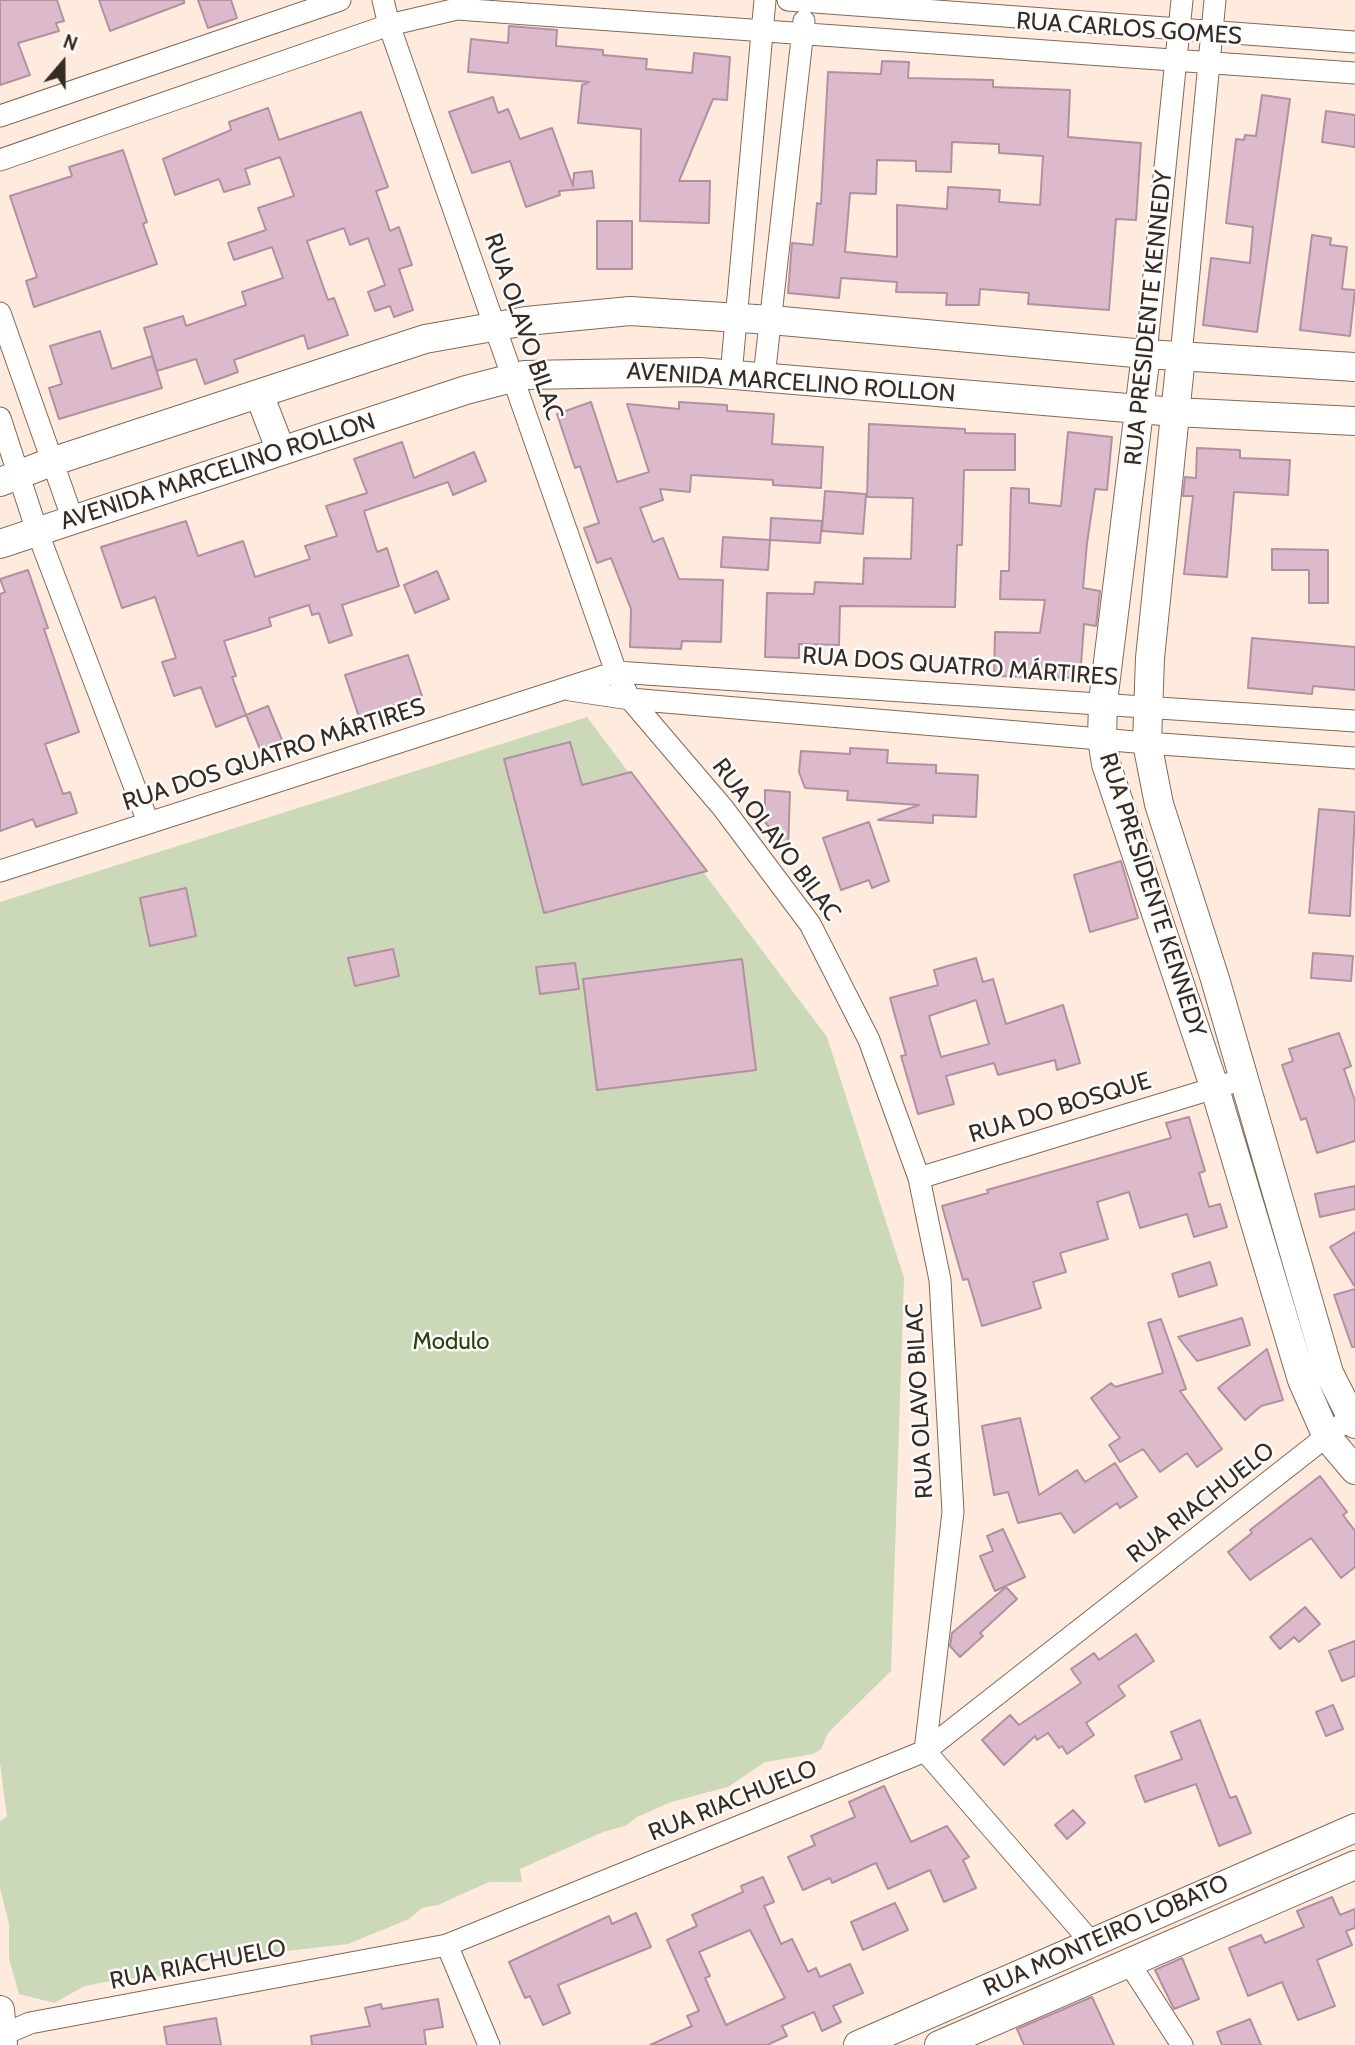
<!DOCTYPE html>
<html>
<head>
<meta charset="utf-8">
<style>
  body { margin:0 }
  #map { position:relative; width:1355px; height:2045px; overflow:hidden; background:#feebdd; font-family:Cabin,sans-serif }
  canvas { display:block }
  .north { position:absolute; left:28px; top:28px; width:70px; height:70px; -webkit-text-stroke:5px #fcfcfc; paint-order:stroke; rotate:20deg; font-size:19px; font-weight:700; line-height:28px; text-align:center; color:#372c23 }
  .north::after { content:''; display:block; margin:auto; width:24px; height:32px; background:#372c23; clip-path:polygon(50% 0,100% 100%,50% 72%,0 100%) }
</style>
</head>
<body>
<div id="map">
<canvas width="1355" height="2045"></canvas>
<div class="north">N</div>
</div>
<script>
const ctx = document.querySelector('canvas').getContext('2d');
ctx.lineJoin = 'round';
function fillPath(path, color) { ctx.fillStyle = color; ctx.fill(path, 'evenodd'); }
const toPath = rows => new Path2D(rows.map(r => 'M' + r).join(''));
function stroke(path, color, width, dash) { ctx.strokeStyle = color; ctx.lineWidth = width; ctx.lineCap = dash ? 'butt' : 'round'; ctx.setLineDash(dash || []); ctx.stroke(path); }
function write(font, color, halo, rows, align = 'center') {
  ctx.font = font + ' Cabin,sans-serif'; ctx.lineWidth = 5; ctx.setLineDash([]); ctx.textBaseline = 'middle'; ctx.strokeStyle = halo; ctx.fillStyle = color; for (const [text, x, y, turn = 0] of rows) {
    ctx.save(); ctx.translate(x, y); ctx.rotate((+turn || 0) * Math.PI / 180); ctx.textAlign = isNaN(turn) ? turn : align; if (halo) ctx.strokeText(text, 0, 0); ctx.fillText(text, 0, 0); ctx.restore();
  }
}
fillPath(toPath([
  [587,717,827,1037,904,1278,891,1671,828,1733,821,1749,813,1754,765,1762,728,1787,671,1802,637,1817,625,1826,603,1832,520,1869,522,1882,489,1882,438,1905,422,1908,409,1919,348,1944,208,1960,157,1977,121,1979,85,1986,54,2003,19,1994,9,1959,9,1924,0,1888,0,1821,7,1817,0,1763,0,902]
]), '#cbd9b8');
const building = toPath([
  [0,0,57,0,64,21,56,23,59,31,18,43,30,75,0,85,0,0],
  [99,0,184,0,184,3,110,31,99,0],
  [198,0,231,0,237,18,208,28,198,0],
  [509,26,557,30,556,46,603,50,603,55,647,59,646,69,692,73,694,53,730,57,727,100,713,99,679,181,710,181,709,223,640,221,641,129,578,123,582,85,589,82,468,72,471,39,508,43,509,26],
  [882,61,909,62,908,78,993,80,993,87,1070,90,1068,137,1141,143,1136,220,1116,219,1109,310,1028,304,1029,293,980,289,979,305,946,305,947,293,896,292,897,282,841,278,839,298,788,293,792,243,813,245,817,203,821,204,828,72,881,74,882,61],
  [952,142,999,144,999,153,1043,156,1040,205,999,202,1000,190,948,187,947,209,897,205,897,257,845,252,850,193,876,194,877,160,916,161,916,171,951,172,952,142],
  [1262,95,1290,99,1257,332,1203,325,1211,258,1250,263,1253,227,1226,223,1236,139,1244,140,1245,135,1256,136,1262,95],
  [493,97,498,113,508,109,520,139,552,128,573,186,574,173,592,171,594,188,559,191,560,195,526,207,510,161,472,173,449,112,493,97],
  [268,108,279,140,361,112,388,187,376,191,390,231,399,227,412,265,399,269,413,310,394,317,390,306,375,311,368,292,385,285,368,238,350,245,344,228,307,241,328,300,334,298,348,335,308,349,304,335,234,360,238,372,205,384,196,359,157,371,144,328,183,316,186,326,246,305,242,292,283,278,272,247,234,260,228,243,266,230,258,208,294,196,280,157,245,169,250,184,224,192,219,179,175,195,163,159,231,130,229,122,268,108],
  [1326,111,1355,115,1355,147,1322,142,1326,111],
  [123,150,147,222,143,224,157,264,34,307,26,281,37,277,10,196,72,176,69,167,123,150],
  [597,221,632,221,632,269,597,269,597,221],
  [1312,235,1331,238,1330,245,1347,247,1342,289,1355,290,1350,336,1300,330,1312,235],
  [100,331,112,369,152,356,162,388,59,419,49,388,62,384,50,346,100,331],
  [591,402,617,482,649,472,627,404,679,409,679,402,727,405,727,411,774,414,772,444,823,447,821,488,773,485,773,480,691,475,690,492,660,489,663,500,640,508,653,542,663,538,679,579,723,580,721,642,682,641,681,649,630,647,631,609,611,558,597,563,584,528,599,523,580,466,575,468,557,414,591,402],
  [869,424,965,429,965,433,1015,434,1015,470,964,470,962,545,957,545,955,607,840,606,839,645,799,644,799,658,765,657,767,593,814,594,815,582,863,584,864,558,911,559,913,498,867,497,869,424],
  [1068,432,1112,437,1107,490,1095,489,1087,543,1083,588,1100,591,1096,626,1084,624,1080,678,994,676,995,632,1040,633,1045,600,1000,599,1001,571,1009,571,1011,488,1029,489,1029,503,1061,506,1068,432],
  [402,442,414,478,474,452,486,481,453,495,448,482,364,511,377,552,387,548,399,586,342,605,352,635,329,643,319,613,312,615,309,605,269,618,271,626,224,641,236,676,232,677,246,715,216,727,201,687,174,696,162,662,176,658,155,597,122,608,101,547,186,521,198,556,243,541,255,577,310,559,305,546,337,536,326,506,367,493,354,459,402,442],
  [1197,448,1240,450,1240,458,1290,460,1288,495,1234,492,1227,577,1184,574,1193,496,1183,496,1185,477,1196,478,1197,448],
  [825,491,866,494,863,534,822,531,825,491],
  [771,518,822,521,820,543,770,540,771,518],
  [723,537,770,540,768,570,721,567,723,537],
  [1272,549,1328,550,1328,603,1309,603,1309,570,1272,570,1272,549],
  [28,570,48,628,44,629,79,732,45,744,63,794,70,792,77,813,36,827,33,819,0,831,0,594,5,592,0,579,28,570],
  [437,571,449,599,415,613,404,585,437,571],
  [1252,638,1355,647,1355,690,1313,686,1312,694,1248,688,1252,638],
  [408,655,422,696,359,717,345,675,408,655],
  [268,706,282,740,260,749,246,715,268,706],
  [570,742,582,785,631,772,707,871,544,913,504,759,570,742],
  [850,748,888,750,887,763,936,765,936,773,978,775,976,817,933,815,933,823,878,820,919,805,847,800,848,791,805,788,799,772,801,751,850,754,850,748],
  [765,790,790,792,788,850,765,822,765,790],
  [1319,809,1355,812,1350,916,1309,913,1319,809],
  [869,822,889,881,872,888,869,880,841,890,823,838,869,822],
  [1121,861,1138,918,1090,932,1074,875,1121,861],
  [186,888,196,936,150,946,140,898,186,888],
  [393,949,399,976,355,986,348,958,393,949],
  [1313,953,1353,956,1351,981,1311,978,1313,953],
  [976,958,983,982,993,979,1006,1024,1063,1005,1080,1063,1057,1070,1055,1060,998,1075,994,1063,946,1076,954,1104,918,1114,901,1056,906,1055,890,998,938,985,934,970,976,958],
  [976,1000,989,1044,941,1057,929,1016,976,1000],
  [742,959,756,1070,597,1090,583,979,742,959],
  [575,963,579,989,540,994,536,967,575,963],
  [1339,1033,1351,1066,1344,1069,1355,1101,1355,1141,1317,1153,1306,1118,1301,1120,1282,1065,1293,1061,1289,1049,1339,1033],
  [1189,1117,1205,1171,1199,1173,1209,1207,1220,1204,1227,1227,1194,1237,1187,1214,1140,1228,1129,1192,1097,1202,1108,1239,1060,1253,1066,1272,1033,1282,1041,1308,982,1326,968,1279,963,1280,942,1206,988,1193,987,1190,1171,1138,1166,1123,1189,1117],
  [1355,1186,1355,1209,1320,1217,1315,1194,1355,1186],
  [1355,1232,1355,1287,1330,1247,1355,1232],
  [1210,1262,1217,1285,1179,1297,1172,1274,1210,1262],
  [1355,1289,1355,1347,1352,1347,1334,1295,1355,1289],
  [1242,1318,1250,1345,1221,1354,1197,1361,1178,1337,1242,1318],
  [1161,1319,1186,1389,1180,1391,1222,1449,1197,1467,1187,1453,1160,1472,1143,1449,1120,1462,1109,1445,1120,1438,1091,1398,1111,1383,1115,1387,1163,1373,1148,1323,1161,1319],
  [1267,1349,1283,1400,1261,1406,1245,1420,1218,1388,1267,1349],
  [1020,1418,1039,1495,1077,1470,1085,1482,1115,1463,1137,1497,1120,1508,1117,1503,1074,1533,1061,1513,1018,1523,1008,1492,994,1495,982,1426,1020,1418],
  [1320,1476,1347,1512,1343,1515,1355,1531,1355,1567,1341,1578,1311,1538,1250,1580,1228,1552,1252,1533,1250,1530,1320,1476],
  [1003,1529,1025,1577,995,1591,980,1556,993,1551,987,1536,1003,1529],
  [1006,1587,1017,1599,980,1633,983,1636,960,1657,950,1646,952,1633,1006,1587],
  [1305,1607,1320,1624,1299,1642,1294,1637,1280,1649,1270,1637,1305,1607],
  [1136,1634,1154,1661,1118,1686,1125,1696,1086,1723,1094,1735,1067,1754,1062,1746,1059,1748,1048,1733,1037,1740,1035,1736,1004,1765,982,1740,1010,1715,1019,1725,1081,1683,1071,1669,1094,1653,1099,1660,1136,1634],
  [1355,1641,1355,1676,1342,1681,1329,1651,1355,1641],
  [1333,1705,1343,1729,1326,1736,1316,1712,1333,1705],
  [1200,1720,1230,1798,1236,1796,1251,1833,1219,1846,1196,1784,1145,1802,1135,1776,1182,1759,1171,1732,1200,1720],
  [884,1786,911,1842,947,1826,969,1857,963,1860,976,1888,944,1902,930,1870,888,1889,876,1863,832,1883,830,1878,803,1890,788,1857,815,1845,811,1836,855,1817,849,1802,884,1786],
  [1073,1810,1085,1823,1067,1839,1055,1825,1073,1810],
  [763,1877,774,1902,764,1906,781,1944,792,1939,808,1972,816,1968,820,1977,850,1964,863,1993,833,2006,841,2022,822,2031,814,2012,782,2026,787,2036,767,2045,650,2045,692,2026,687,2016,699,2011,667,1940,697,1926,692,1915,743,1892,741,1886,763,1877],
  [750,1930,785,1998,726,2025,705,1978,710,1976,699,1952,750,1930],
  [1332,1897,1340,1915,1355,1909,1355,1928,1346,1931,1352,1945,1317,1960,1335,2006,1298,2020,1282,1982,1248,1996,1229,1948,1261,1935,1265,1943,1304,1927,1297,1911,1332,1897],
  [895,1903,908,1930,863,1950,851,1922,895,1903],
  [636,1913,651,1947,558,1985,570,2013,543,2025,530,1996,525,1998,509,1962,609,1916,612,1924,636,1913],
  [1182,1958,1199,1999,1174,2009,1155,1970,1182,1958],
  [1092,1997,1114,2045,1024,2045,1017,2029,1092,1997],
  [438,1999,443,2027,424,2030,426,2045,312,2045,311,2036,370,2026,365,2008,381,2004,382,2009,438,1999],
  [216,2018,221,2045,167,2045,164,2027,216,2018],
  [1250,2019,1261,2045,1222,2045,1217,2032,1250,2019]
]);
fillPath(building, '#ddbacb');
stroke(building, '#b190a0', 2);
const street = toPath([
  [383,0,389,25,616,672,630,699,723,808,810,924,869,1040,919,1178,940,1280,953,1512,925,1751,1091,1942],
  [788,0,1355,42],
  [0,116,340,0],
  [0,160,389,25,457,9,1355,73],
  [0,313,73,520],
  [1146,354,1182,0],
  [1181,356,1215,0],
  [731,375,765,0],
  [764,377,804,21],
  [0,418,37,531,148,822],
  [570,690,630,699,1147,743,1355,758],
  [0,871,616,672,1355,721],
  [919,1178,1244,1079],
  [447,1945,489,2045],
  [1129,1963,1182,2045],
  [0,2036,30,2023,447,1945,925,1751,1355,1414]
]);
const secondary = toPath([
  [1146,354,1103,702,1102,739,1106,764,1215,1089,1302,1380,1327,1437,1355,1470],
  [1181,356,1150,658,1147,743,1159,804,1215,979,1329,1373,1355,1424],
  [259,394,281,451],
  [0,482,51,462,425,339,526,321,630,311,771,320,1146,354,1355,367],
  [0,544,466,390,524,375,699,372,1175,412,1355,421],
  [0,2010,3,2045],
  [858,2045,1355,1828],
  [939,2045,1355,1865]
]);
stroke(street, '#846955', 23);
stroke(secondary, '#846955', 30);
stroke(street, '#fff', 21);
stroke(secondary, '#fff', 28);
write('24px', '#372c23', '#fcfcfc', [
  ["RUA CARLOS GOMES",1129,29,4],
  ["RUA PRESIDENTE KENNEDY",1149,318,-84],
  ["RUA OLAVO BILAC",523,327,71],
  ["AVENIDA MARCELINO ROLLON",791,383,4],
  ["AVENIDA MARCELINO ROLLON",218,472,-18],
  ["RUA DOS QUATRO MÁRTIRES",960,667,4],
  ["RUA DOS QUATRO MÁRTIRES",274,755,-18],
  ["RUA OLAVO BILAC",776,840,53],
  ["RUA PRESIDENTE KENNEDY",1152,895,72],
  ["RUA DO BOSQUE",1060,1108,-17],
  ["RUA OLAVO BILAC",920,1401,-93],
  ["RUA RIACHUELO",1201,1503,-38],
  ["RUA RIACHUELO",733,1801,-22],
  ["RUA MONTEIRO LOBATO",1106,1936,-24],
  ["RUA RIACHUELO",198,1965,-11]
]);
write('24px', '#2e3f0a', '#fcfcfc', [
  ["Modulo",451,1342]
]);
</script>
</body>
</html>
